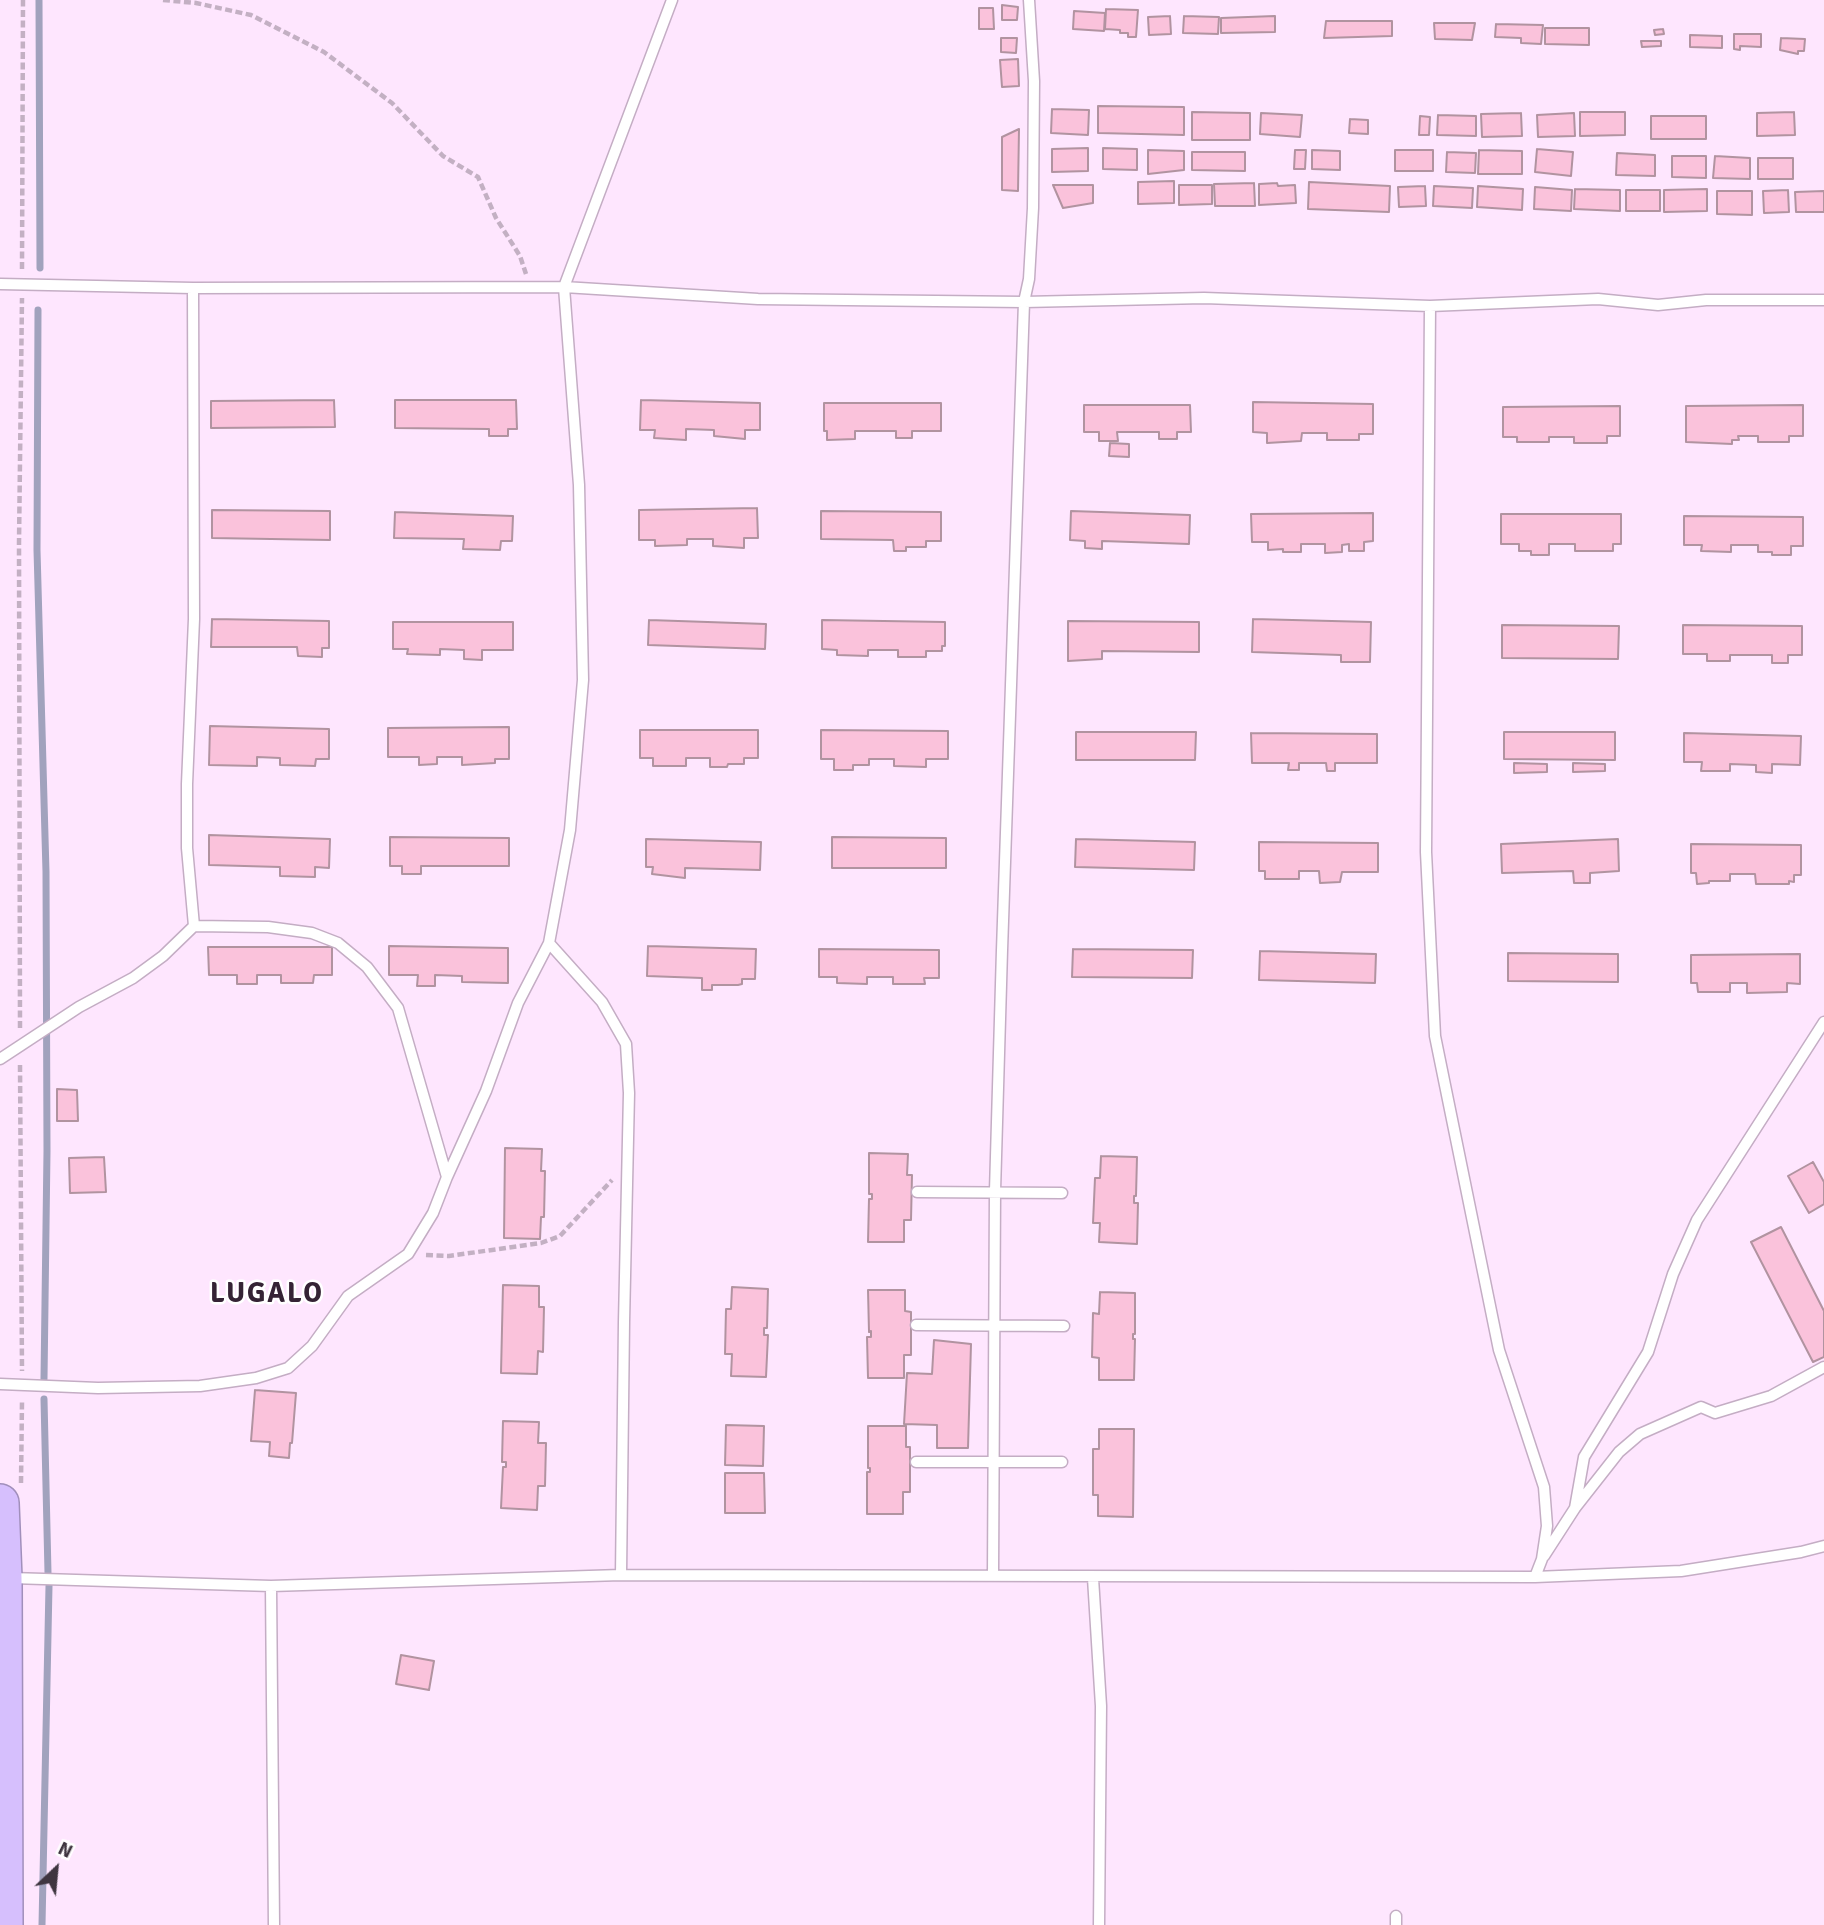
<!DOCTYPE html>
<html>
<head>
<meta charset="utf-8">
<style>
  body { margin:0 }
  #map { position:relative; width:1824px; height:1925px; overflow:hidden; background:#fee6fe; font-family:Signika,sans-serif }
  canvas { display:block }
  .north { position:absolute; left:21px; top:1834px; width:70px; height:70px; -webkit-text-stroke:5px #fff; paint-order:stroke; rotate:26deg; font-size:19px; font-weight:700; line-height:28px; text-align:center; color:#3f3640 }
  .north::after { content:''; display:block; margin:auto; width:24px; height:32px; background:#3f3640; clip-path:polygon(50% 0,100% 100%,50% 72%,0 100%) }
</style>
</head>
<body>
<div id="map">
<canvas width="1824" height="1925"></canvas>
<div class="north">N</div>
</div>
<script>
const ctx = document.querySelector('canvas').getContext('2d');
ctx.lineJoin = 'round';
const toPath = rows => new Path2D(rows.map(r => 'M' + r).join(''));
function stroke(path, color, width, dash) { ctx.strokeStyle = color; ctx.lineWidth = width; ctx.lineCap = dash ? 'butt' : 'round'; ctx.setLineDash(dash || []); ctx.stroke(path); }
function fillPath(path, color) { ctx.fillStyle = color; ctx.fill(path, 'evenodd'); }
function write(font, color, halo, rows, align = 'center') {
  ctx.font = font + ' Signika,sans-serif'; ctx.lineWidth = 5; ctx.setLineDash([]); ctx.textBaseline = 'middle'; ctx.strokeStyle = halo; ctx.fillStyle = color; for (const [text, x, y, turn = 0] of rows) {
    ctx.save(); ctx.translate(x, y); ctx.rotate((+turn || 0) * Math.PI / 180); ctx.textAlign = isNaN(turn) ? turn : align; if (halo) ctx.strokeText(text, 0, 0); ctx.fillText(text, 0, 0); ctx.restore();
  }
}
stroke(toPath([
  [39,0,40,268],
  [38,310,37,550,46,872,47,1151,44,1379],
  [44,1399,48,1573],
  [42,1925,49,1586]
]), '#a1a2bd', 7);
const building = toPath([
  [1002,5,1018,7,1017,20,1002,20,1002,5],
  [979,8,993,8,994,29,979,29,979,8],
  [1106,9,1138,10,1136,37,1128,37,1128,33,1120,33,1120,30,1105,29,1106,9],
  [1074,11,1105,13,1104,31,1073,29,1074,11],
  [1170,16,1171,34,1149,35,1148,17,1170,16],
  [1184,16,1219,17,1218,34,1183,33,1184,16],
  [1275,16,1275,32,1221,33,1221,18,1275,16],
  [1326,21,1392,21,1392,36,1324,38,1326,21],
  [1434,23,1475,23,1472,40,1435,39,1434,23],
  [1496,24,1543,25,1541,44,1521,43,1521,38,1495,37,1496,24],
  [1545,28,1589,28,1589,45,1545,44,1545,28],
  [1663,29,1664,34,1655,35,1654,30,1663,29],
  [1734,34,1761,34,1761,47,1740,46,1740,50,1734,49,1734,34],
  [1690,35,1722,36,1722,48,1690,47,1690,35],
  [1001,38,1017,38,1016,53,1001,52,1001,38],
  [1781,38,1805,39,1804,51,1798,51,1798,54,1780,50,1781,38],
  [1641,41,1661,41,1661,46,1642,47,1641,41],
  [1018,59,1019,86,1002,87,1000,60,1018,59],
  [1098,106,1184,107,1184,135,1098,133,1098,106],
  [1052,109,1089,110,1088,135,1051,133,1052,109],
  [1192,112,1250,113,1250,140,1192,140,1192,112],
  [1580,112,1625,112,1625,135,1580,136,1580,112],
  [1794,112,1795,135,1757,136,1757,113,1794,112],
  [1261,113,1302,115,1300,137,1260,134,1261,113],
  [1521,113,1522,136,1482,137,1481,114,1521,113],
  [1574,113,1575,136,1538,137,1537,115,1574,113],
  [1438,115,1476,116,1476,136,1437,135,1438,115],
  [1420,116,1430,117,1429,135,1419,135,1420,116],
  [1651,116,1706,116,1706,139,1651,139,1651,116],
  [1350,119,1368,120,1368,134,1349,133,1350,119],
  [1019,129,1018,191,1002,190,1002,137,1019,129],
  [1088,148,1088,171,1052,172,1052,149,1088,148],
  [1103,148,1137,149,1137,170,1103,169,1103,148],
  [1537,149,1573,152,1571,176,1535,172,1537,149],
  [1148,150,1184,151,1184,170,1148,174,1148,150],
  [1295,150,1306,150,1305,169,1294,169,1295,150],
  [1312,150,1340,151,1340,170,1312,169,1312,150],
  [1395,150,1433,150,1433,171,1395,171,1395,150],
  [1479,150,1522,151,1522,174,1478,174,1479,150],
  [1192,152,1245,152,1245,171,1192,170,1192,152],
  [1447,152,1476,153,1475,173,1446,172,1447,152],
  [1617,153,1655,155,1655,176,1616,175,1617,153],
  [1672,156,1706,156,1706,178,1672,177,1672,156],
  [1715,156,1750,158,1750,179,1713,178,1715,156],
  [1758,158,1793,158,1793,179,1758,179,1758,158],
  [1174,181,1174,203,1138,204,1138,182,1174,181],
  [1309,182,1390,186,1389,212,1308,209,1309,182],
  [1254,183,1255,206,1215,206,1214,184,1254,183],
  [1277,183,1278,186,1295,185,1296,203,1259,205,1259,184,1277,183],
  [1053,185,1093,185,1093,203,1063,208,1053,185],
  [1179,185,1212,185,1212,204,1179,205,1179,185],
  [1425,186,1426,206,1399,207,1398,187,1425,186],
  [1434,186,1473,188,1472,208,1433,206,1434,186],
  [1478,186,1523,189,1522,210,1477,207,1478,186],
  [1535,187,1572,190,1571,211,1534,209,1535,187],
  [1575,189,1620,190,1620,211,1574,209,1575,189],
  [1707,189,1707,211,1664,212,1664,190,1707,189],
  [1626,190,1660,190,1660,211,1626,211,1626,190],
  [1788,190,1789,212,1764,213,1763,191,1788,190],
  [1717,191,1752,191,1752,215,1717,214,1717,191],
  [1824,191,1824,212,1796,212,1795,192,1824,191],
  [334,400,335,427,211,428,211,401,334,400],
  [395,400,516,400,517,429,508,429,508,436,489,436,489,429,395,428,395,400],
  [641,400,760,403,760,430,745,430,745,439,714,436,714,430,686,429,686,440,654,438,655,430,640,430,641,400],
  [1253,402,1373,404,1373,434,1359,434,1359,440,1327,440,1327,433,1302,433,1301,441,1267,443,1267,433,1253,432,1253,402],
  [824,403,941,403,941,431,912,431,912,438,896,438,896,431,855,431,855,439,827,440,827,431,824,431,824,403],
  [1084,405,1190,405,1191,432,1177,432,1177,439,1159,439,1159,432,1117,432,1118,441,1099,441,1099,432,1084,432,1084,405],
  [1803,405,1803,436,1789,436,1789,442,1758,442,1758,436,1738,436,1739,440,1732,440,1732,444,1686,442,1686,406,1803,405],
  [1620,406,1620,436,1607,436,1607,443,1574,443,1574,437,1549,437,1549,442,1517,442,1517,437,1503,437,1503,407,1620,406],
  [1110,443,1129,444,1129,457,1109,456,1110,443],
  [757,508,758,538,744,538,744,548,713,546,713,539,687,539,687,545,655,546,655,540,639,540,639,510,757,508],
  [212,510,330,511,330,540,212,538,212,510],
  [821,511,941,512,941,541,926,541,926,547,906,547,906,551,894,551,893,540,821,539,821,511],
  [1071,511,1190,515,1189,544,1102,541,1102,549,1085,548,1085,541,1070,540,1071,511],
  [395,512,513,516,512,541,501,541,500,550,463,549,464,539,394,538,395,512],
  [1373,513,1373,541,1364,542,1364,551,1349,551,1349,544,1342,545,1342,552,1325,553,1325,544,1301,544,1301,552,1283,552,1283,549,1268,550,1268,542,1252,542,1251,514,1373,513],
  [1501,514,1621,514,1621,544,1613,544,1613,551,1575,551,1575,544,1549,544,1549,555,1531,555,1531,551,1519,551,1519,544,1501,544,1501,514],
  [1684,516,1803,517,1803,546,1791,546,1791,555,1772,555,1772,552,1758,552,1758,545,1731,545,1731,552,1701,551,1702,545,1684,545,1684,516],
  [212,619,329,621,329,648,322,648,322,657,298,656,297,647,211,647,212,619],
  [1253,619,1371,622,1370,662,1341,662,1341,655,1252,652,1253,619],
  [649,620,766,624,765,649,648,645,649,620],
  [822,620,945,622,945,646,942,646,942,651,926,651,926,657,898,657,898,650,868,650,868,656,837,655,837,650,822,649,822,620],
  [1068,621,1199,622,1199,652,1102,651,1102,659,1068,661,1068,621],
  [393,622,513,622,513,650,482,650,482,660,464,659,464,650,440,649,440,655,407,654,408,649,393,649,393,622],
  [1502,625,1619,626,1618,659,1502,658,1502,625],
  [1683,625,1802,626,1802,655,1788,655,1788,663,1772,663,1772,655,1730,655,1730,661,1707,661,1707,654,1683,654,1683,625],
  [210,726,329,729,329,759,316,759,315,766,280,765,280,758,257,757,257,766,209,765,210,726],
  [509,727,509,759,495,759,495,763,462,765,462,757,437,757,437,764,419,765,419,757,388,757,388,728,509,727],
  [640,730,758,730,758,758,744,758,744,764,728,764,727,767,710,767,710,758,686,758,686,766,653,766,653,758,640,758,640,730],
  [821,730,948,731,948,759,926,759,926,767,894,766,894,759,869,759,869,765,853,765,853,770,834,770,834,759,821,759,821,730],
  [1076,732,1196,732,1195,760,1076,760,1076,732],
  [1504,732,1615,732,1615,760,1504,759,1504,732],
  [1251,733,1377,734,1377,763,1335,763,1335,771,1327,771,1326,763,1299,763,1299,770,1288,770,1289,763,1252,763,1251,733],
  [1684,733,1801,736,1800,765,1772,764,1772,773,1756,772,1756,765,1730,764,1730,771,1701,771,1702,762,1684,762,1684,733],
  [1514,763,1547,764,1547,772,1514,773,1514,763],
  [1573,763,1605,764,1605,771,1573,772,1573,763],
  [209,835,330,839,329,868,315,867,315,877,280,876,280,867,209,865,209,835],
  [390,837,509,838,509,866,421,866,421,874,402,874,402,866,390,866,390,837],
  [832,837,946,838,946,868,832,868,832,837],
  [646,839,761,842,760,870,685,868,685,878,652,874,653,867,646,867,646,839],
  [1076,839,1195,842,1194,870,1075,867,1076,839],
  [1618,839,1619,871,1590,873,1590,883,1574,883,1573,871,1502,873,1501,844,1618,839],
  [1259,842,1378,843,1378,872,1342,872,1340,882,1320,883,1319,871,1299,871,1299,879,1265,879,1265,871,1259,871,1259,842],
  [1691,844,1801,845,1801,875,1794,875,1794,882,1789,881,1789,884,1756,884,1755,874,1730,874,1730,881,1709,881,1709,883,1697,884,1696,873,1691,873,1691,844],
  [389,946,508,948,508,983,462,982,462,976,435,975,435,986,417,986,418,975,389,975,389,946],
  [648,946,756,949,755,979,742,979,742,984,738,985,712,985,712,990,702,990,702,978,647,976,648,946],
  [208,947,332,947,332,975,314,975,313,983,281,983,281,975,257,975,257,984,237,984,237,975,209,975,208,947],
  [819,949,939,950,939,978,924,978,925,984,893,984,893,977,867,977,867,984,837,983,837,977,819,977,819,949],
  [1073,949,1193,950,1192,978,1072,977,1073,949],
  [1260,951,1376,954,1375,983,1259,980,1260,951],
  [1508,953,1618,954,1618,982,1508,981,1508,953],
  [1800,954,1800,984,1787,983,1787,992,1747,993,1747,983,1730,983,1730,992,1698,992,1697,983,1691,983,1691,955,1800,954],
  [57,1089,77,1090,78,1121,57,1121,57,1089],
  [505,1148,542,1149,541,1171,545,1171,544,1217,541,1217,540,1239,504,1238,505,1148],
  [869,1153,908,1154,907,1175,912,1175,911,1220,904,1220,904,1242,868,1242,869,1199,872,1199,872,1194,869,1194,869,1153],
  [1101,1156,1137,1157,1136,1196,1134,1196,1134,1203,1138,1203,1137,1244,1099,1242,1100,1223,1093,1223,1095,1178,1100,1178,1101,1156],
  [104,1157,106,1192,70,1193,69,1158,104,1157],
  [1813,1162,1824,1182,1824,1204,1809,1213,1788,1176,1813,1162],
  [1781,1227,1824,1311,1824,1357,1813,1362,1751,1242,1781,1227],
  [503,1285,539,1286,539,1307,544,1307,543,1352,538,1351,537,1374,501,1373,503,1285],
  [732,1287,768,1289,767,1328,764,1328,764,1335,768,1335,766,1377,731,1376,732,1354,725,1354,726,1309,731,1309,732,1287],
  [868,1290,905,1290,905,1311,911,1312,911,1355,904,1355,904,1378,868,1378,867,1337,871,1337,871,1331,869,1332,868,1290],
  [1100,1292,1135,1293,1135,1334,1133,1334,1133,1339,1135,1339,1134,1380,1099,1380,1099,1358,1092,1357,1093,1313,1099,1314,1100,1292],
  [934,1340,971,1344,968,1448,937,1448,937,1425,904,1424,907,1373,932,1374,934,1340],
  [255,1390,296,1393,292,1443,290,1443,289,1458,269,1456,270,1442,251,1441,255,1390],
  [503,1421,539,1422,538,1443,546,1443,545,1486,538,1486,537,1510,501,1508,503,1467,506,1467,506,1462,502,1462,503,1421],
  [726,1425,764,1426,763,1466,725,1465,726,1425],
  [868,1426,906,1426,906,1447,910,1447,910,1492,903,1492,903,1514,867,1514,867,1472,870,1472,870,1468,868,1468,868,1426],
  [1099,1429,1134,1429,1133,1517,1098,1516,1098,1495,1093,1495,1093,1449,1099,1449,1099,1429],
  [725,1473,764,1473,765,1513,725,1513,725,1473],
  [401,1655,434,1661,429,1690,396,1684,401,1655]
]);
fillPath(building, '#fac2db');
stroke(building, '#b193a0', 2);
const lane = toPath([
  [0,284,193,288,564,287,758,299,1024,302,1204,298,1430,306,1598,299,1658,305,1706,300,1824,300],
  [1430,306,1426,852,1435,1036,1499,1350,1544,1487,1547,1526,1542,1559,1535,1577],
  [194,926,268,927,312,933,338,943,367,967,398,1008,447,1177],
  [549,943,602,1002,626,1044,629,1093,624,1322,621,1575],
  [0,1059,79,1007,133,978,163,956,194,926,187,848,187,784,194,619,193,288],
  [917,1192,1062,1193],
  [916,1325,1064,1326],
  [0,1384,98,1388,200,1386,256,1378,288,1368,312,1346,348,1296,408,1254,433,1213,447,1177,486,1091,518,1003,549,943,570,830,583,680,579,485,564,287,672,0],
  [916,1462,1062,1462],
  [1575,1508,1584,1457,1648,1352,1673,1274,1697,1220,1824,1022],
  [1544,1556,1575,1508,1619,1452,1640,1434,1701,1407,1715,1413,1771,1396,1824,1367],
  [993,1575,995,1191,1002,950,1024,302,1029,279,1033,208,1034,81,1029,0],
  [11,1578,271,1586,621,1575,1535,1577,1681,1571,1801,1552,1824,1546],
  [1093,1578,1101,1706,1099,1925],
  [271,1586,274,1925],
  [1396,1925,1396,1916]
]);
const highway = toPath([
  [0,1503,3,1578,4,1925]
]);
stroke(lane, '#c4adc4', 13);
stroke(highway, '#a18fbb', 40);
stroke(toPath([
  [163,0,196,3,251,15,324,52,392,103,443,156,478,177,496,218,520,256,526,274],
  [22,269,23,0],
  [20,1028,19,543,22,298],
  [20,1065,22,1371],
  [426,1255,449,1256,541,1243,560,1236,612,1180],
  [21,1483,22,1401]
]), '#c3b0c3', 4.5, [7, 3.5]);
stroke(lane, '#fff', 10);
stroke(highway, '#d6bffd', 37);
ctx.letterSpacing = '2px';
write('bold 28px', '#352335', '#fff', [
  ["LUGALO",267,1295]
]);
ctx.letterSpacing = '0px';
</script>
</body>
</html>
